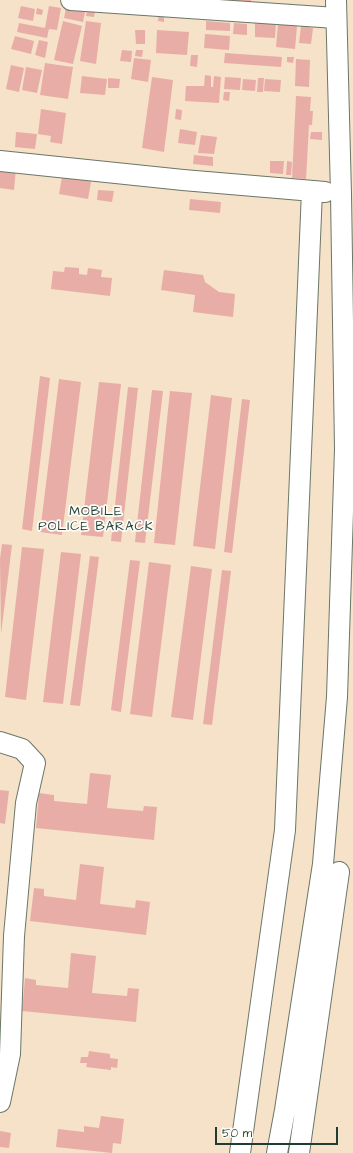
<!DOCTYPE html>
<html>
<head>
<meta charset="utf-8">
<style>
  body { margin:0 }
  #map { position:relative; width:353px; height:1153px; overflow:hidden; background:#f5e2c8; font-family:"Architects Daughter",sans-serif }
  canvas { display:block }
  .scale { position:absolute; left:215px; top:1127px; width:123px; height:18px; box-sizing:border-box; border:2px solid #1f3d34; border-top:0; padding-left:5px; font-size:12px; line-height:14px; white-space:nowrap; color:#1f3d34; -webkit-text-stroke:3px #fdfcf7; paint-order:stroke }
</style>
</head>
<body>
<div id="map">
<canvas width="353" height="1153"></canvas>
<div class="scale">50 m</div>
</div>
<script>
const ctx = document.querySelector('canvas').getContext('2d');
ctx.lineJoin = 'round';
function fillPath(path, color) { ctx.fillStyle = color; ctx.fill(path, 'evenodd'); }
const toPath = rows => new Path2D(rows.map(r => 'M' + r).join(''));
function stroke(path, color, width, dash) { ctx.strokeStyle = color; ctx.lineWidth = width; ctx.lineCap = dash ? 'butt' : 'round'; ctx.setLineDash(dash || []); ctx.stroke(path); }
function write(font, color, halo, rows, align = 'center') {
  ctx.font = font + ' "Architects Daughter",sans-serif'; ctx.lineWidth = 3.5; ctx.setLineDash([]); ctx.textBaseline = 'middle'; ctx.strokeStyle = halo; ctx.fillStyle = color; for (const [text, x, y, turn = 0] of rows) {
    ctx.save(); ctx.translate(x, y); ctx.rotate((+turn || 0) * Math.PI / 180); ctx.textAlign = isNaN(turn) ? turn : align; if (halo) ctx.strokeText(text, 0, 0); ctx.fillText(text, 0, 0); ctx.restore();
  }
}
fillPath(toPath([
  [234,0,251,0,251,4,234,5],
  [67,3,86,7,83,22,64,18],
  [21,6,35,9,33,21,18,18],
  [49,6,61,8,57,30,49,29,47,38,17,32,19,23,45,28],
  [37,8,43,10,42,15,36,14],
  [87,10,95,11,94,17,86,16],
  [159,14,164,14,164,22,158,21],
  [63,21,82,26,73,64,54,60],
  [86,21,101,23,96,64,80,61],
  [206,21,230,23,230,31,206,30],
  [255,22,276,23,275,38,255,37],
  [234,23,247,24,247,35,233,34],
  [278,24,297,26,295,49,276,47],
  [301,26,313,28,311,44,299,43],
  [135,30,145,30,145,44,136,44],
  [157,30,189,32,187,55,156,53],
  [205,34,230,36,229,50,204,48],
  [15,36,34,41,31,54,11,49],
  [39,40,48,42,45,58,35,55],
  [122,50,132,51,131,62,120,61],
  [136,50,143,50,142,57,135,56],
  [225,53,282,57,281,67,224,63],
  [191,55,198,55,197,67,190,66],
  [287,57,294,57,293,63,287,62],
  [134,58,151,60,148,82,131,79],
  [296,59,310,60,309,87,295,86],
  [45,63,73,67,68,99,40,95],
  [11,65,24,68,19,92,6,89],
  [26,67,42,70,37,93,22,90],
  [205,75,211,76,211,87,213,87,214,76,221,77,219,103,185,101,186,86,204,86],
  [82,76,107,79,105,95,80,93],
  [152,77,173,80,164,152,142,148],
  [225,77,241,78,240,90,224,89],
  [108,78,120,79,119,88,108,88],
  [258,78,264,78,263,92,257,92],
  [243,79,256,80,255,91,242,90],
  [265,79,281,80,280,92,264,91],
  [224,92,230,92,229,101,223,100],
  [296,96,311,97,310,111,313,111,312,125,309,125,306,179,292,178],
  [41,109,66,113,62,144,50,142,51,136,38,134],
  [176,109,182,110,181,120,175,119],
  [180,129,197,132,195,145,178,143],
  [16,132,37,134,35,149,15,147],
  [311,132,322,132,322,140,310,139],
  [201,135,217,137,214,154,198,153],
  [194,155,213,157,213,166,193,164],
  [270,161,284,161,283,174,270,173],
  [287,161,292,162,291,175,286,175],
  [0,166,16,168,14,190,0,188],
  [92,176,88,199,59,194,62,177],
  [98,190,114,191,112,202,97,200],
  [190,199,221,202,220,213,189,210],
  [65,267,79,268,79,274,87,275,88,268,102,270,101,277,112,278,110,296,51,289,53,271,64,272],
  [164,270,203,275,205,282,219,292,235,294,233,317,193,312,195,295,161,290],
  [40,376,50,378,32,531,22,529],
  [59,379,81,382,62,535,40,532],
  [99,382,121,384,103,537,81,535],
  [128,387,138,388,121,542,111,541],
  [152,390,163,391,145,543,135,542],
  [170,391,192,393,175,545,154,543],
  [211,395,232,398,215,549,193,546],
  [242,399,250,400,232,553,224,552],
  [2,544,12,545,1,634,0,559],
  [22,547,44,549,26,700,5,697],
  [61,552,81,554,63,704,43,702],
  [90,556,99,557,80,706,70,705],
  [130,560,140,561,121,712,111,710],
  [149,562,171,565,152,717,130,714],
  [191,566,212,569,193,720,171,717],
  [222,570,231,571,212,725,203,724],
  [90,773,111,775,107,808,143,811,144,806,157,807,154,840,36,828,39,793,54,795,54,801,87,804],
  [0,790,9,791,5,824,0,823],
  [80,864,104,867,100,904,135,908,136,900,150,902,146,935,30,921,34,888,44,889,44,896,76,900],
  [71,953,96,956,92,993,127,996,128,988,139,989,136,1022,22,1011,25,978,36,980,36,985,68,988],
  [89,1051,110,1054,110,1058,118,1059,117,1068,111,1067,111,1070,86,1067,87,1063,80,1063,81,1057,88,1057],
  [101,1116,124,1119,121,1144,113,1143,112,1153,56,1147,58,1129,84,1132,84,1126,99,1128],
  [0,1131,11,1133,9,1148,0,1147]
]), '#e9ada7');
const minor = toPath([
  [71,0,336,18],
  [0,161,183,180,325,192],
  [0,742,22,749,35,763,26,803,14,936,10,1054,0,1102],
  [240,1153,285,830,312,191],
  [277,1153,285,1110,323,864,337,697,345,449,341,194,336,0],
  [299,1153,339,872]
]);
stroke(minor, '#6a7768', 22);
stroke(minor, '#fff', 20);
ctx.letterSpacing = '1px';
write('13px', '#1f3d34', '#fdfcf7', [
  ["MOBILE",96,512],
  ["POLICE BARACK",96,527]
]);
ctx.letterSpacing = '0px';
</script>
</body>
</html>
